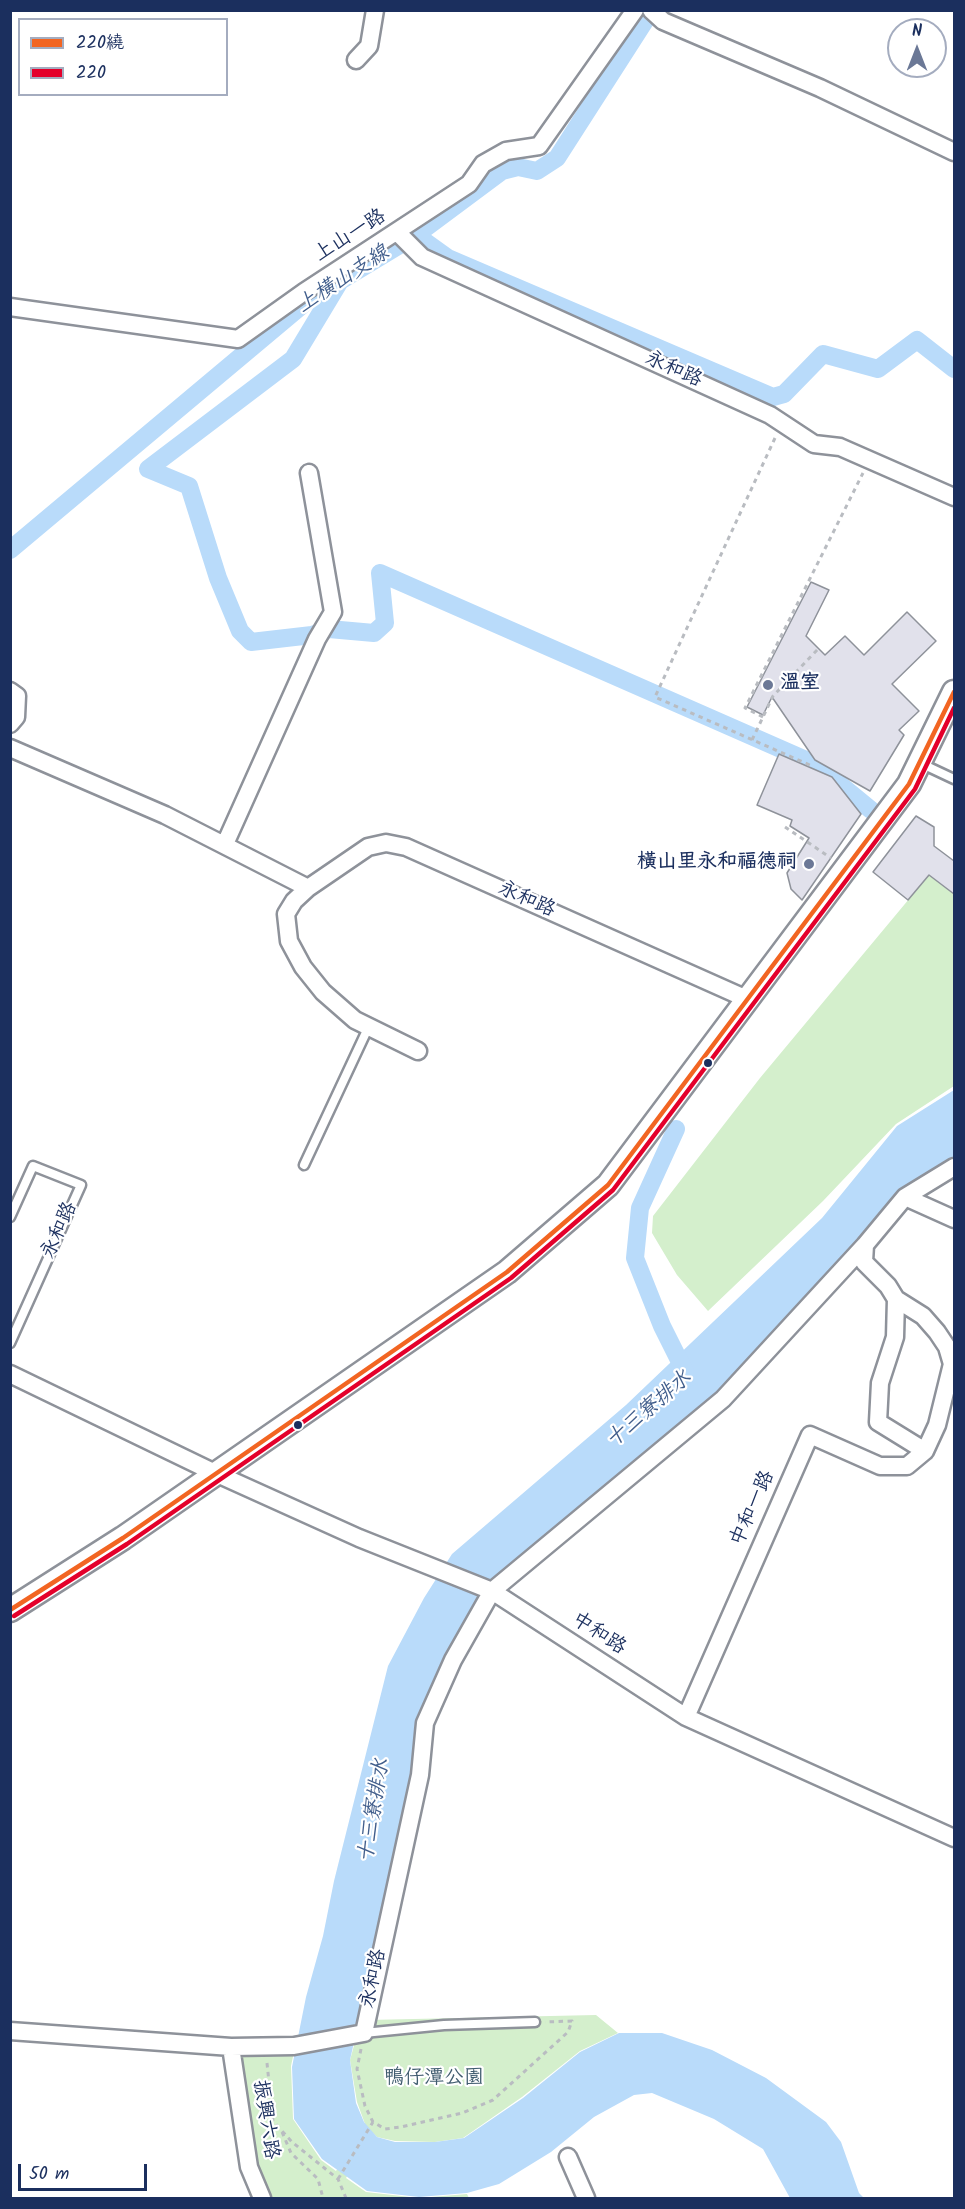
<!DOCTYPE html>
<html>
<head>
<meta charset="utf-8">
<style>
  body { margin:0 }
  #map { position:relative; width:965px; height:2209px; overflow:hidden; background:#fff; font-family:Kalam,"LXGW WenKai TC",sans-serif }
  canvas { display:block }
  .frame { position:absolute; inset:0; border:12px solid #1b2f5e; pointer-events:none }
  .legend { position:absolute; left:18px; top:18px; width:210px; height:78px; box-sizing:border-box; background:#fff; border:2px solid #a4acbf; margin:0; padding:8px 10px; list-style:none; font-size:18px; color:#1b2f5e }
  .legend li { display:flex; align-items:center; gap:12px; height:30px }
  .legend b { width:30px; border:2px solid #a4acbf }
  .north { position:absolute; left:887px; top:18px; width:60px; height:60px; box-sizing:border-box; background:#fff; border:2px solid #a4acbf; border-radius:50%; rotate:0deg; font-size:16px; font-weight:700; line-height:24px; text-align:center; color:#1b2f5e }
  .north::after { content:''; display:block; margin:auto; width:21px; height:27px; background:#6b7896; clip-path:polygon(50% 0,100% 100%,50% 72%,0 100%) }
  .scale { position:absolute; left:18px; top:2164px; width:129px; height:27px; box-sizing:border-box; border:3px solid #1b2f5e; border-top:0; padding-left:8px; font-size:18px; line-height:21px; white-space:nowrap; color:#1b2f5e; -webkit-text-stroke:4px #fff; paint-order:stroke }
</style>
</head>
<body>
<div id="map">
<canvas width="965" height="2209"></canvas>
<div class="frame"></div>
<ul class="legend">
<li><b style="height:8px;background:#f26522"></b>220繞</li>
<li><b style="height:8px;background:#e4002b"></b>220</li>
</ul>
<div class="north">N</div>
<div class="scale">50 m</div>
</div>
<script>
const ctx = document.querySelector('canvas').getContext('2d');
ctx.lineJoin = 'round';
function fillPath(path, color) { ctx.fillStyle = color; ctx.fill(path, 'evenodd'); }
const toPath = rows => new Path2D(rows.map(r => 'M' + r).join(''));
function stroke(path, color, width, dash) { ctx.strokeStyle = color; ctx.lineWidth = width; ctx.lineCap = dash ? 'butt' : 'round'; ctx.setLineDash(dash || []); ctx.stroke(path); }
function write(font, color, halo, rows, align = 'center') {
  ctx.font = font + ' Kalam,"LXGW WenKai TC",sans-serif'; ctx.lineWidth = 4.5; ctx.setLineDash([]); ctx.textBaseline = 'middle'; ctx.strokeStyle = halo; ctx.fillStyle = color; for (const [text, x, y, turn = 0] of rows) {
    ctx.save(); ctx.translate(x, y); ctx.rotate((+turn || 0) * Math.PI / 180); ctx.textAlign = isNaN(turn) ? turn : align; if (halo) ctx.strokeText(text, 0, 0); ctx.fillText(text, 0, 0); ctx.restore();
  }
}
fillPath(toPath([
  [929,875,954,894,954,1086,896,1124,823,1201,708,1311,677,1275,652,1233,653,1216,760,1078],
  [596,2015,618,2033,580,2051,522,2097,463,2138,435,2142,395,2141,377,2137,373,2133,346,2178,366,2192,419,2198,467,2194,469,2198,263,2198,233,2048,295,2047,291,2066,293,2119,321,2160,336,2171,365,2124,357,2102,350,2060,355,2042,362,2042,368,2020]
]), '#d4efcc');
fillPath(toPath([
  [954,1090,954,1159,901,1193,720,1395,494,1578,462,1628,414,1776,350,2060,356,2103,364,2122,377,2137,395,2142,435,2142,464,2138,523,2098,580,2052,619,2033,662,2033,712,2050,766,2078,826,2122,841,2142,859,2193,864,2198,790,2198,763,2149,714,2119,652,2093,634,2095,594,2117,551,2152,499,2184,467,2193,419,2197,367,2191,322,2159,294,2119,292,2067,306,1997,323,1936,334,1881,388,1666,424,1598,452,1554,626,1405,822,1218,897,1126]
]), '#b9dbfa');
stroke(toPath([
  [416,235,448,258,773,397,784,394,823,354,878,369,917,340,954,369],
  [340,281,293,359,148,469,189,486,218,578,240,631,251,642,312,635,329,629,374,633,385,623,380,573,815,764,871,810],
  [10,550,307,301,416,235,502,171,518,167,537,171,557,158,652,10],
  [676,1129,640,1208,635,1258,662,1326,688,1378]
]), '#b9dbfa', 18);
const building = toPath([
  [811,582,829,590,806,636,825,655,845,636,864,655,907,612,936,641,892,684,919,711,899,730,904,735,870,791,815,760,772,697,763,715,747,707,811,582],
  [779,754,832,777,861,814,802,900,791,889,787,873,809,838,790,826,792,820,757,805,779,754],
  [916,816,934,827,934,846,954,861,954,894,929,875,908,900,873,872,916,816]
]);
fillPath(building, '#e1e1eb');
stroke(building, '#8e929a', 1.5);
const lane = toPath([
  [920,763,954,779],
  [304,1165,369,1026],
  [10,1217,33,1166,81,1185,10,1343],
  [364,2033,444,2025,535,2022]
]);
const street = toPath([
  [651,10,663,21,820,88,954,152],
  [356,60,369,46,375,10],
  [400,231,400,235,422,257,770,415,814,444,840,447,954,497],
  [10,307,238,339,304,292,469,184,483,164,506,151,539,146,635,10],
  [10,691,17,696,16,717,10,724],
  [10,748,165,815,308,888,368,847,386,843,406,847,747,999],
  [225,844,317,639,333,612,309,473],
  [308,888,294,901,286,914,289,941,303,967,323,992,355,1020,418,1051],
  [905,1197,954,1219],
  [896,1299,923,1316,937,1332,947,1347,952,1364,937,1425,925,1451],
  [10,1374,215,1473,359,1538,492,1591,686,1717,954,1838],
  [686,1717,810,1435,880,1466,907,1466,925,1451,878,1422,880,1383,895,1337,896,1299,888,1286,864,1262,865,1245],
  [10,2031,231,2047,294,2046,364,2033,420,1775,425,1723,453,1660,492,1591,723,1399,865,1245,905,1197,954,1167],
  [231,2047,249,2167,262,2198],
  [568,2157,586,2198]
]);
const secondary = toPath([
  [10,1610,123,1538,507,1272,608,1185,909,784,954,692]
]);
stroke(lane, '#8e929a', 13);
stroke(street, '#8e929a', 21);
stroke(secondary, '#8e929a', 27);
stroke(toPath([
  [775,438,655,697,812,766],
  [763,717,745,708,863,473],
  [752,740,773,696,818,649],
  [785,827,831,858],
  [361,2049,357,2069,365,2106,373,2122],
  [267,2063,273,2121,292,2142,338,2179,346,2198],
  [282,2132,291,2153,318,2179,323,2198],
  [338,2179,373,2122,385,2129,401,2127,462,2113,493,2100,568,2032,572,2021,545,2022]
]), '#b9bcc1', 3, [4.5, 4.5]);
stroke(lane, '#fff', 8);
stroke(street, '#fff', 16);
stroke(secondary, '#fff', 22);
stroke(toPath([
  [10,1610,123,1538,507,1272,608,1185,909,784,954,692]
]), '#f26522', 4.5);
stroke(toPath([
  [14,1616,127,1544,511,1278,613,1190,915,789,954,708]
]), '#e4002b', 4.5);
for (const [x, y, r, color] of [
  [768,685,6,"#6b7896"],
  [809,864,6,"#6b7896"],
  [708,1063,5,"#1b2f5e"],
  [298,1425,5,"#1b2f5e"]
]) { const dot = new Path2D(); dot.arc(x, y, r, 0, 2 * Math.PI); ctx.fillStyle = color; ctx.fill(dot); stroke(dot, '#fff', 2); }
write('20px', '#1b2f5e', '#fff', [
  ["上山一路",351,237,-32],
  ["永和路",673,371,24],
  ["永和路",526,901,24],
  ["永和路",61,1231,-66],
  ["中和一路",754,1509,-66],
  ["中和路",598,1635,33],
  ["永和路",375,1979,-78],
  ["振興六路",264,2120,81]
]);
write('bold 20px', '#1b2f5e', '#fff', [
  ["溫室",780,685],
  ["橫山里永和福德祠",797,864,"right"]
], 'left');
write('20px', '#405c6f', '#fff', [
  ["鴨仔潭公園",434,2080]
]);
write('italic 21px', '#415e8c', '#fff', [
  ["上橫山支線",344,281,-33],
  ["十三寮排水",650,1411,-41],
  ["十三寮排水",376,1811,-81]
]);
</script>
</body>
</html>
